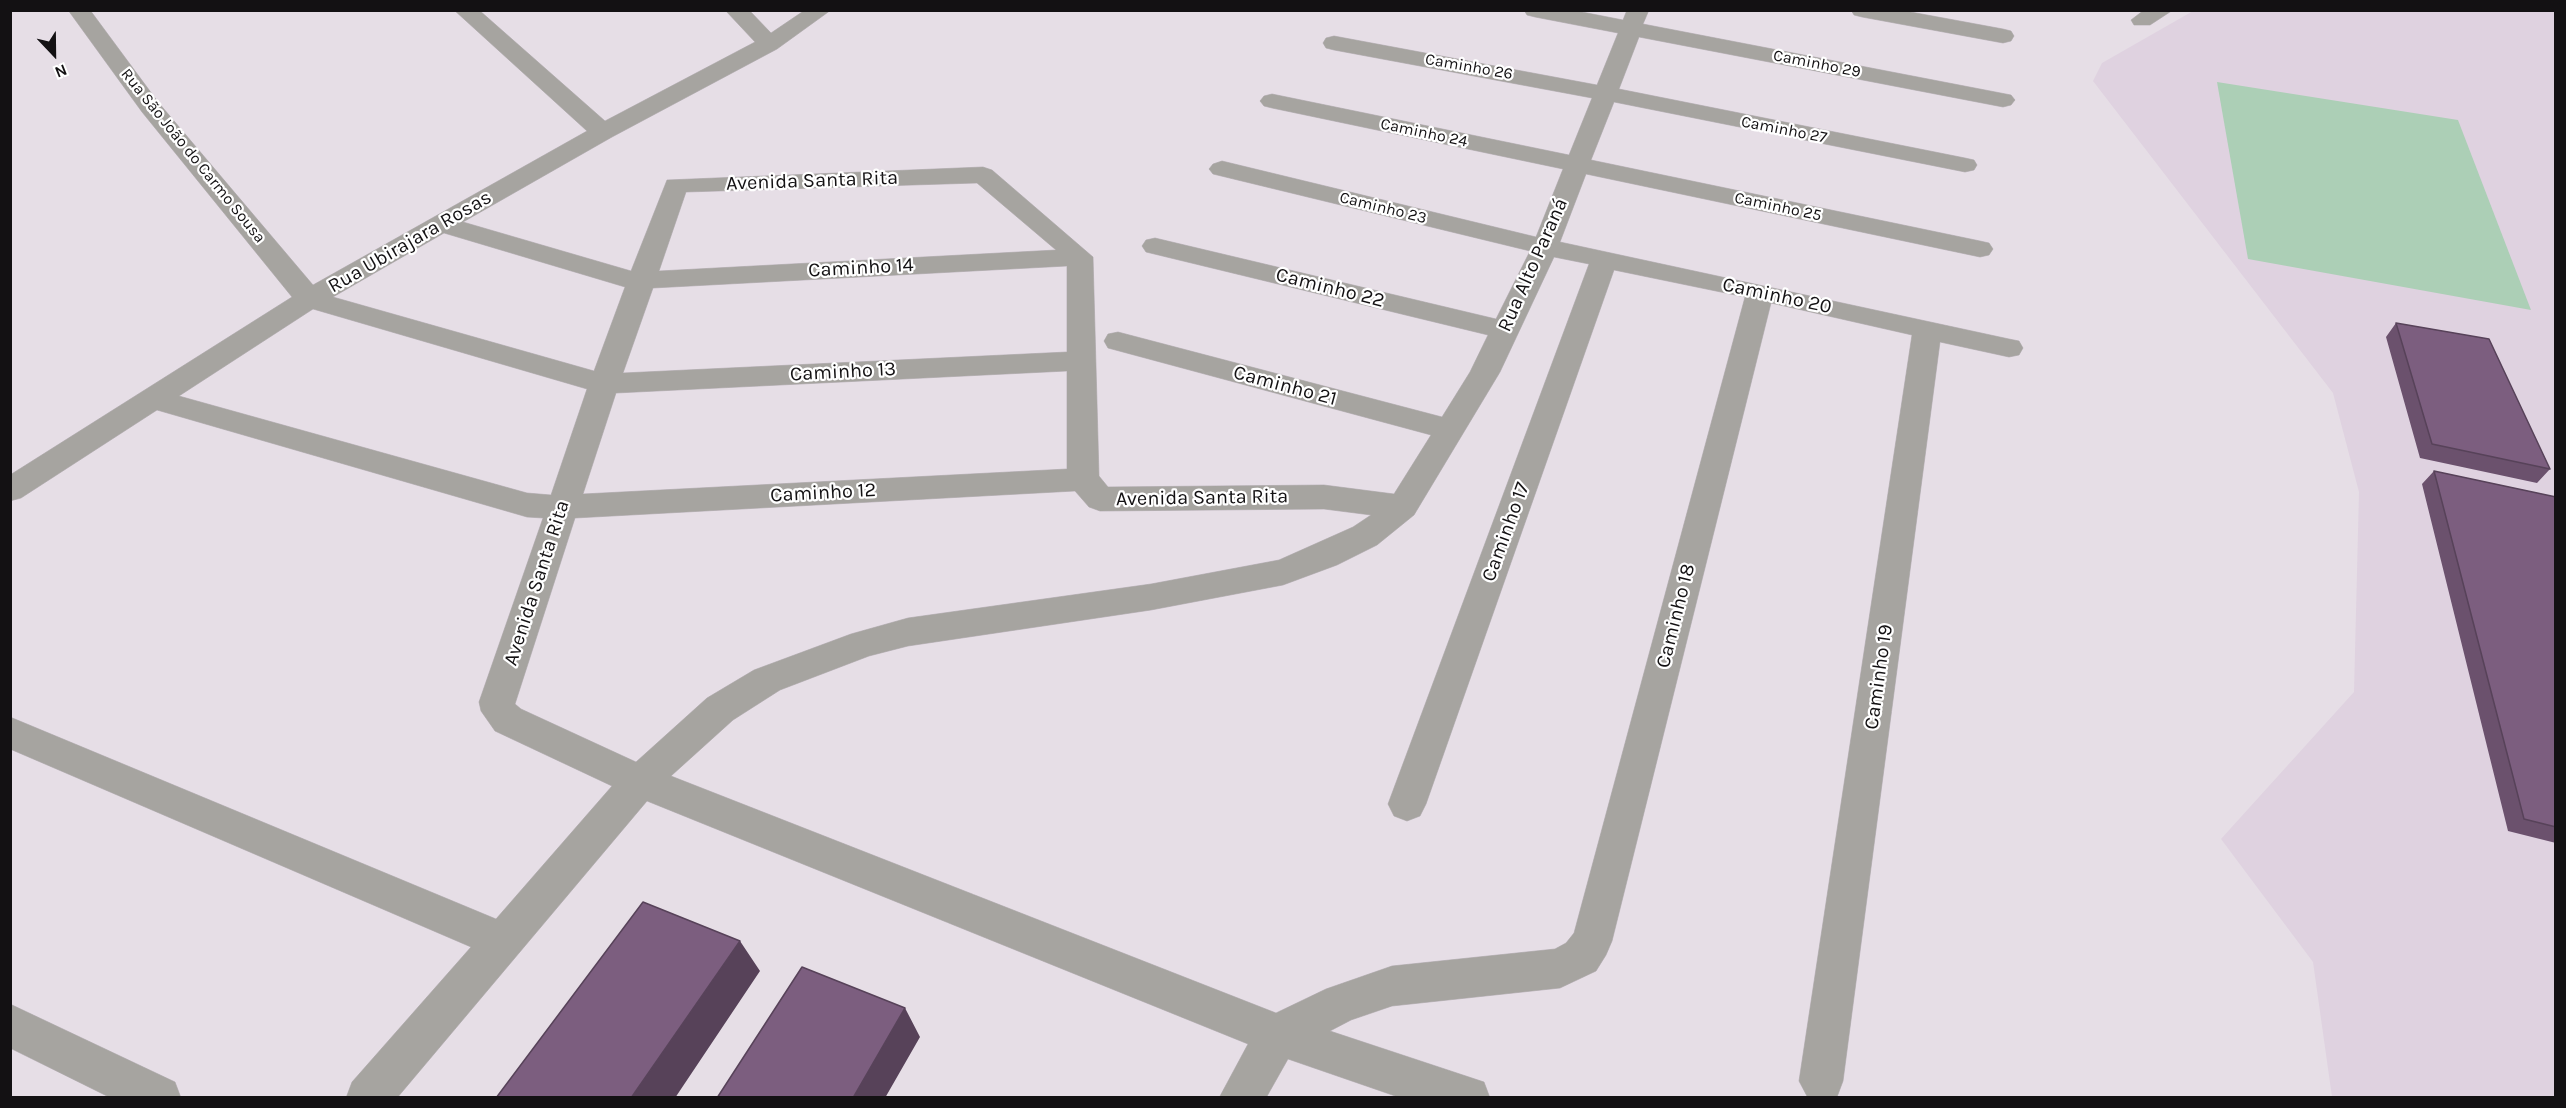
<!DOCTYPE html>
<html>
<head>
<meta charset="utf-8">
<style>
  body { margin:0 }
  #map { position:relative; width:2566px; height:1108px; overflow:hidden; background:#e6dee6; font-family:Karla,sans-serif }
  canvas { display:block }
  .frame { position:absolute; inset:0; border:12px solid #131113; pointer-events:none }
  .north { position:absolute; left:24px; top:24px; width:60px; height:60px; -webkit-text-stroke:4px #fff; paint-order:stroke; rotate:158deg; font-size:16px; font-weight:700; line-height:24px; text-align:center; color:#131113 }
  .north::after { content:''; display:block; margin:auto; width:21px; height:27px; background:#131113; clip-path:polygon(50% 0,100% 100%,50% 72%,0 100%) }
</style>
</head>
<body>
<div id="map">
<canvas width="2566" height="1108"></canvas>
<div class="frame"></div>
<div class="north">N</div>
</div>
<script>
const ctx = document.querySelector('canvas').getContext('2d');
ctx.lineJoin = 'round';
function fillPath(path, color) { ctx.fillStyle = color; ctx.fill(path, 'evenodd'); }
const toPath = rows => new Path2D(rows.map(r => 'M' + r).join(''));
function stroke(path, color, width, dash) { ctx.strokeStyle = color; ctx.lineWidth = width; ctx.lineCap = dash ? 'butt' : 'round'; ctx.setLineDash(dash || []); ctx.stroke(path); }
function write(font, color, halo, rows, align = 'center') {
  ctx.font = font + ' Karla,sans-serif'; ctx.lineWidth = 4.5; ctx.setLineDash([]); ctx.textBaseline = 'middle'; ctx.strokeStyle = halo; ctx.fillStyle = color; for (const [text, x, y, turn = 0] of rows) {
    ctx.save(); ctx.translate(x, y); ctx.rotate((+turn || 0) * Math.PI / 180); ctx.textAlign = isNaN(turn) ? turn : align; if (halo) ctx.strokeText(text, 0, 0); ctx.fillText(text, 0, 0); ctx.restore();
  }
}
fillPath(toPath([
  [2193,11,2555,11,2555,1097,2332,1097,2313,962,2221,839,2354,692,2359,492,2333,393,2093,81,2102,63]
]), '#dfd2e0');
fillPath(toPath([
  [2217,82,2458,120,2531,310,2248,259]
]), '#accfb6');
const minor = toPath([
  [68,10,90,10,158,102,313,285,587,131,454,10,479,10,605,121,755,42,725,10,749,10,771,33,805,10,831,10,777,49,612,137,463,222,631,271,667,180,983,167,992,170,1093,257,1099,476,1108,487,1324,485,1394,494,1431,435,1108,348,1104,341,1108,334,1118,332,1442,417,1470,372,1488,335,1146,252,1142,246,1146,240,1155,238,1496,319,1530,251,1213,174,1209,169,1213,164,1222,161,1536,237,1563,169,1272,108,1264,106,1260,101,1264,96,1272,94,1569,155,1592,98,1334,50,1326,48,1323,43,1326,38,1334,36,1597,85,1618,33,1535,17,1527,15,1524,10,1572,10,1623,20,1627,10,1649,10,1643,24,2011,95,2015,100,2011,105,2003,107,1639,37,1619,89,1965,158,1974,160,1977,165,1974,170,1965,172,1614,102,1591,160,1980,241,1989,243,1993,249,1989,255,1980,257,1586,174,1560,242,2009,339,2019,341,2023,348,2019,355,2009,357,1940,342,1843,1081,1837,1097,1808,1098,1799,1081,1912,335,1771,303,1612,941,1606,955,1596,971,1560,988,1392,1006,1351,1020,1330,1031,1484,1082,1490,1098,1401,1098,1288,1059,1266,1098,1219,1098,1248,1044,647,801,397,1098,346,1098,352,1082,471,947,10,749,10,717,496,919,612,786,495,731,481,711,479,702,543,518,527,517,157,410,21,498,10,501,10,475,292,297,142,112,68,10],
  [977,183,1056,250,659,271,686,192,977,183],
  [444,233,625,287,594,371,333,297,444,233],
  [1554,257,1589,264,1388,804,1394,816,1407,821,1420,816,1426,804,1614,270,1745,297,1574,933,1566,943,1555,949,1392,966,1326,989,1276,1013,671,776,733,720,780,690,869,656,908,646,1151,610,1283,585,1337,565,1377,545,1414,515,1500,372,1554,257],
  [1067,266,1067,352,623,373,653,288,1067,266],
  [313,309,587,389,551,495,527,493,179,396,313,309],
  [1067,371,1067,469,583,494,616,393,1067,371],
  [1075,491,1089,507,1100,511,1324,509,1371,515,1353,527,1279,560,1151,584,908,618,851,634,754,670,707,698,636,762,521,709,515,704,575,518,1075,491],
  [1851,10,1900,10,2003,29,2011,31,2014,36,2011,41,2003,43,1862,17,1854,15,1851,10],
  [2144,10,2173,10,2150,25,2134,25,2131,20,2144,10],
  [10,1004,175,1082,181,1098,111,1098,10,1048,10,1004]
]);
stroke(minor, '#c0b9c0', 1);
fillPath(minor, '#a6a4a0');
fillPath(toPath([
  [2396,323,2550,469,2537,483,2420,458,2386,337],
  [2434,471,2556,497,2556,843,2508,831,2422,484]
]), '#6b516d');
fillPath(toPath([
  [740,941,760,971,675,1098,631,1098],
  [905,1008,920,1037,885,1098,853,1098]
]), '#574259');
const building = toPath([
  [2396,323,2489,339,2550,469,2432,444,2396,323],
  [2434,471,2556,497,2556,827,2524,819,2434,471],
  [643,902,740,941,631,1098,496,1098,643,902],
  [802,967,905,1008,853,1098,717,1098,802,967]
]);
fillPath(building, '#7c5e7f');
stroke(building, '#574259', 1.5);
write('16px', '#131113', '#fff', [
  ["Caminho 29",1817,64,11],
  ["Caminho 26",1469,67,10],
  ["Caminho 27",1784,130,11],
  ["Caminho 24",1424,133,12],
  ["Rua São João do Carmo Sousa",193,156,51],
  ["Caminho 25",1778,207,12],
  ["Caminho 23",1383,208,14]
]);
write('20px', '#131113', '#fff', [
  ["Avenida Santa Rita",812,181,-2],
  ["Rua Ubirajara Rosas",410,242,-30],
  ["Rua Alto Paraná",1533,265,-66],
  ["Caminho 14",861,268,-3],
  ["Caminho 22",1330,288,14],
  ["Caminho 20",1777,296,12],
  ["Caminho 13",843,372,-3],
  ["Caminho 21",1285,386,15],
  ["Caminho 12",823,493,-3],
  ["Avenida Santa Rita",1202,498,-1],
  ["Caminho 17",1506,532,-70],
  ["Avenida Santa Rita",537,583,-72],
  ["Caminho 18",1676,616,-76],
  ["Caminho 19",1879,677,-82]
]);
</script>
</body>
</html>
